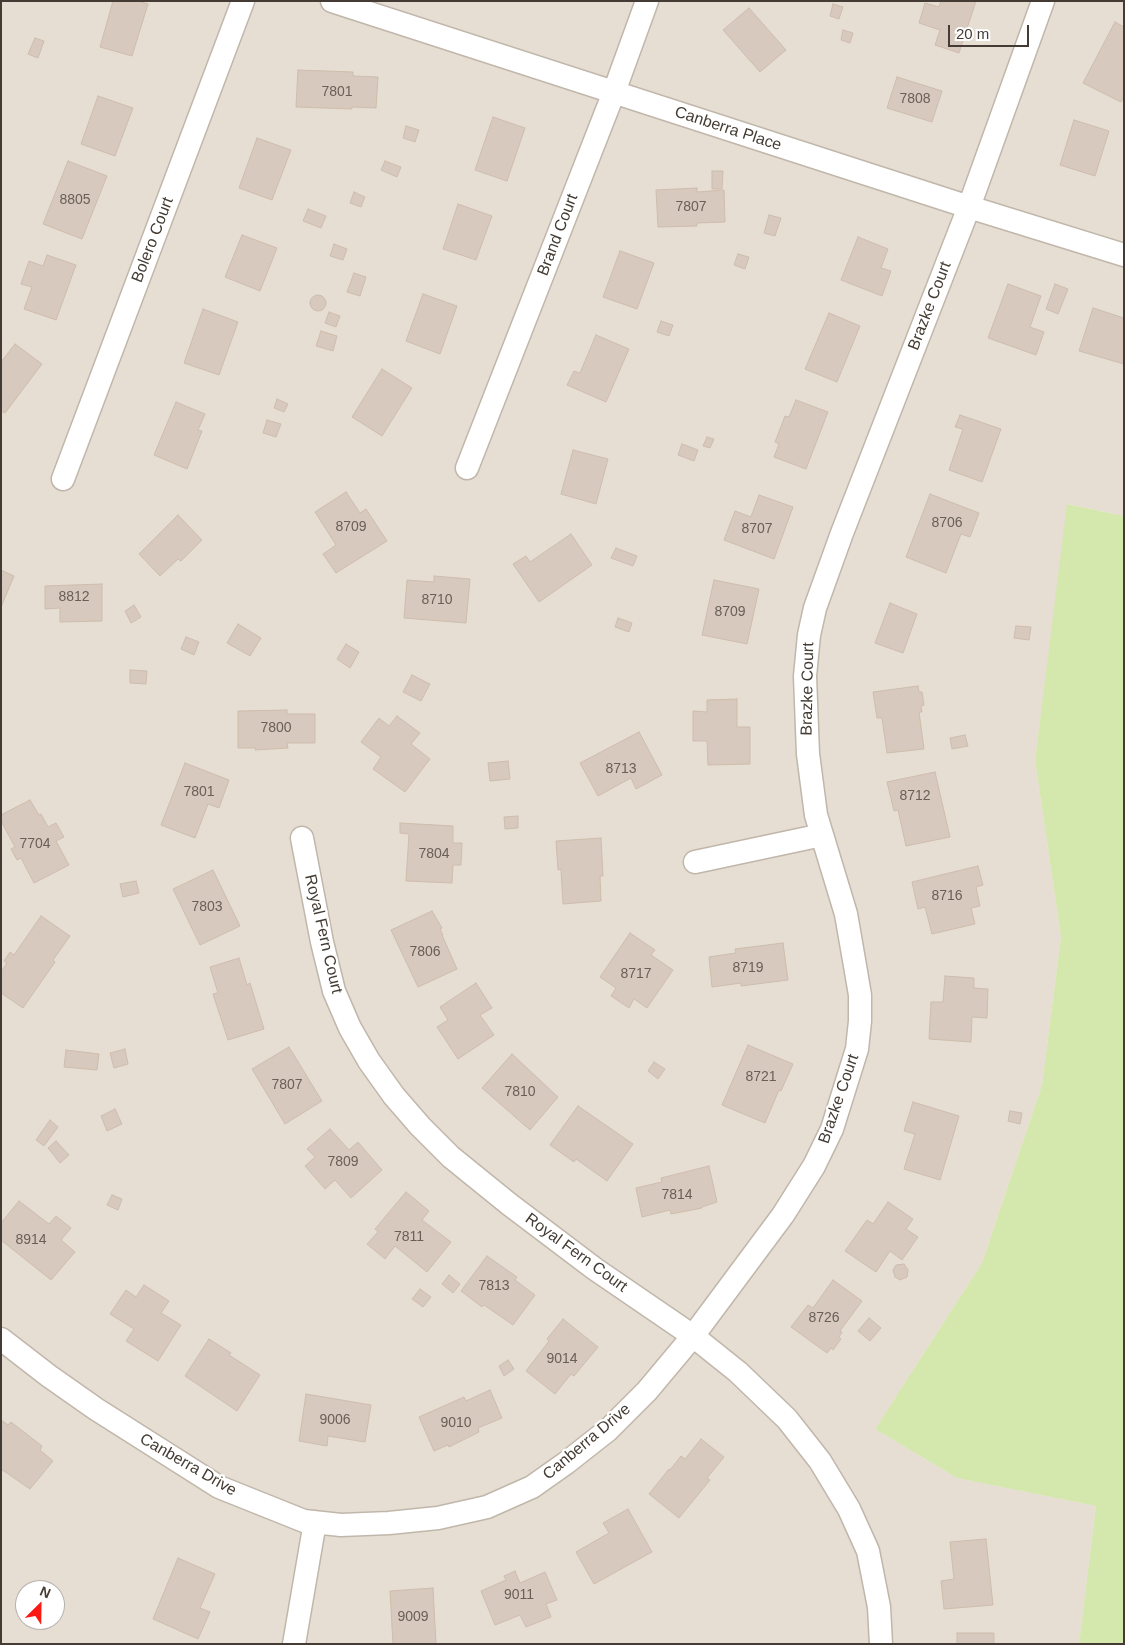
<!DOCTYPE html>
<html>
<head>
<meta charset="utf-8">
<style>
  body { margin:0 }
  #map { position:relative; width:1125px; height:1645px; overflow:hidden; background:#f2ece5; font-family:Arial,sans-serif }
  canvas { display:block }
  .frame { position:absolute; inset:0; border:2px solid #443c34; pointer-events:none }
  .north { position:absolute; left:15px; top:1580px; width:50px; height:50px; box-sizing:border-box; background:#fff; border:1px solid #b4b1ae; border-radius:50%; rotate:23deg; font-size:14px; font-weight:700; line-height:20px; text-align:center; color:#443c34 }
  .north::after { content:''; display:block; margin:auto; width:18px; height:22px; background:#fa1a14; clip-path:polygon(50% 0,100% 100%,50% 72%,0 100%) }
  .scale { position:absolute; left:948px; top:25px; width:81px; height:22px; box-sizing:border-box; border:2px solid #443c34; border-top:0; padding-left:6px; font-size:15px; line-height:18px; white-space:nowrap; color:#443c34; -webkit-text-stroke:4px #fff; paint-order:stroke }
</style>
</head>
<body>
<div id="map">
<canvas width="1125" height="1645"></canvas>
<div class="frame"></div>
<div class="north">N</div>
<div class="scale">20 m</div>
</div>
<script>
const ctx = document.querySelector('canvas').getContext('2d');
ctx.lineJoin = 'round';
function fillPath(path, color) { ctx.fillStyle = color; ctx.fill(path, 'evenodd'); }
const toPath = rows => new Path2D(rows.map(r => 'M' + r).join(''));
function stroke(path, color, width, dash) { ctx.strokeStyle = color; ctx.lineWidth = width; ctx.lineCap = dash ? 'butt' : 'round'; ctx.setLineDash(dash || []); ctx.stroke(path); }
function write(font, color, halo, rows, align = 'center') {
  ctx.font = font + ' Arial,sans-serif'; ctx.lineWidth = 4.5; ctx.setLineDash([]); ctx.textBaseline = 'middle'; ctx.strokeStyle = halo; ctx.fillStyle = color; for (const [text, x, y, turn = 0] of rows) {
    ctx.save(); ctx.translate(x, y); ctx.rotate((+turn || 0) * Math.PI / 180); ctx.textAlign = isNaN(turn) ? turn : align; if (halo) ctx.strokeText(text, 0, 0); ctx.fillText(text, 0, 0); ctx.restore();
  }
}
fillPath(toPath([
  [1,1,1124,1,1124,516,1068,504,1035,760,1061,937,1042,1085,982,1263,875,1429,957,1478,1096,1506,1079,1644,1,1644],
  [25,1590,55,1590,55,1620,25,1620]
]), '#e6ded3');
fillPath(toPath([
  [1067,504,1124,516,1124,1644,1079,1644,1096,1506,957,1478,875,1429,982,1263,1042,1085,1061,937,1035,760]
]), '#d4e7ad');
const building = toPath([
  [113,1,138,1,148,4,132,56,100,47,113,1],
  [941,1,976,1,959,53,935,45,940,30,919,23,925,3,939,7,941,1],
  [833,4,843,7,839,19,830,16,833,4],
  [749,8,786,50,760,72,723,30,749,8],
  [1115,22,1124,27,1124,97,1121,102,1083,83,1115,22],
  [843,30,853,33,850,43,841,40,843,30],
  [35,38,44,41,38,58,28,54,35,38],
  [298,70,353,72,353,76,378,77,376,108,352,107,352,109,296,107,298,70],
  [897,77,942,91,932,122,887,108,897,77],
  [98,96,133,108,115,156,81,144,98,96],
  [493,117,525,128,507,181,475,170,493,117],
  [1074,120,1109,131,1095,176,1060,165,1074,120],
  [406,126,419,130,415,142,403,138,406,126],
  [257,138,291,150,272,200,239,188,257,138],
  [68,161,107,176,82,239,43,224,68,161],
  [385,161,401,167,397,177,381,170,385,161],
  [712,171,723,171,722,189,712,189,712,171],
  [697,188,697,192,724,190,725,222,697,223,697,226,658,227,656,190,697,188],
  [354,192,365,197,361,207,350,203,354,192],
  [458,204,492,216,476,260,443,249,458,204],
  [308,209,326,216,321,228,303,221,308,209],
  [769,215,781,218,775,236,764,233,769,215],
  [242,235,277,248,260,291,225,277,242,235],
  [858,237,888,249,881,268,891,271,882,296,841,280,858,237],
  [334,244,347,249,343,260,330,256,334,244],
  [620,251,654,263,637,309,603,297,620,251],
  [738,254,749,257,745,269,734,265,738,254],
  [47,255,76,265,56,320,24,309,32,287,21,284,29,261,43,266,47,255],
  [354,273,366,277,360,296,347,292,354,273],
  [1008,284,1041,296,1030,327,1044,332,1036,355,988,338,1008,284],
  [1055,284,1068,289,1058,314,1046,309,1055,284],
  [423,294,457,306,440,354,406,341,423,294],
  '310 303a8 8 0 1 1 16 0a8 8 0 1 1-16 0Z',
  [1093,308,1124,318,1124,364,1079,351,1093,308],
  [203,309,238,322,219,375,184,363,203,309],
  [329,312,340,316,336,327,325,323,329,312],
  [829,313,860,326,837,382,805,369,829,313],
  [661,321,673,325,669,336,657,332,661,321],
  [321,331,337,336,333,351,316,346,321,331],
  [596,335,629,349,606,402,567,385,574,371,580,373,596,335],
  [15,344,42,364,5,413,1,411,1,362,15,344],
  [382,369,412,388,382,436,352,417,382,369],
  [277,399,288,404,284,412,274,408,277,399],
  [796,400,828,412,806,469,774,457,779,444,775,442,785,416,789,417,796,400],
  [176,402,205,414,198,430,202,431,187,469,154,455,176,402],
  [960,415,1001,429,982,482,949,470,963,429,955,427,960,415],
  [267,420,281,424,276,437,263,433,267,420],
  [707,437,714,439,710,448,703,446,707,437],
  [682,444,698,450,694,461,678,455,682,444],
  [573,450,608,459,596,504,561,494,573,450],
  [346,492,360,513,366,509,387,541,336,573,323,554,336,545,315,512,346,492],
  [930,494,979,513,970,537,961,534,946,573,906,557,930,494],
  [759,495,793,507,774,559,724,540,735,511,751,517,759,495],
  [178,515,202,540,181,561,178,559,160,576,139,554,178,515],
  [571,534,592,565,539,602,513,564,526,556,530,562,571,534],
  [616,548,637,556,633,566,611,558,616,548],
  [1,570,14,576,1,607,1,570],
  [434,576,470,579,466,623,404,618,407,580,434,582,434,576],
  [714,580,759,589,747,644,702,635,714,580],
  [102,584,102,621,60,622,60,608,45,609,45,586,102,584],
  [890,603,917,614,903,653,875,643,890,603],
  [134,605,141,617,131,623,125,611,134,605],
  [618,618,632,623,629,632,615,627,618,618],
  [238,624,261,638,250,656,227,643,238,624],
  [1016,626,1031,627,1029,640,1014,638,1016,626],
  [186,637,199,642,194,655,181,649,186,637],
  [346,644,359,652,350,668,337,659,346,644],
  [130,670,147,671,146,684,130,683,130,670],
  [412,675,430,684,421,701,403,692,412,675],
  [918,686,919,692,922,692,924,705,921,706,922,712,919,712,924,749,887,753,882,718,877,718,873,692,918,686],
  [737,699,737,727,750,727,750,764,708,765,707,741,693,741,693,711,707,712,707,700,737,699],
  [287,710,287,714,315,714,315,743,287,743,288,748,255,750,256,748,238,748,238,711,287,710],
  [397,716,420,733,411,744,430,759,405,792,373,769,381,757,361,742,379,718,389,726,397,716],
  [639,732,662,775,636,789,631,778,598,796,580,763,639,732],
  [965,735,968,746,952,749,950,738,965,735],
  [508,761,510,779,490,781,488,763,508,761],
  [185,763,229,780,219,808,208,804,195,838,161,825,185,763],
  [935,772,950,837,906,846,898,810,894,811,887,782,935,772],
  [30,800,39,815,41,814,48,827,56,823,64,837,56,841,69,865,34,883,21,858,17,860,11,849,15,847,1,821,1,815,30,800],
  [518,816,518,828,505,829,504,817,518,816],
  [400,823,453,826,453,843,462,843,461,865,453,865,452,883,406,881,409,834,400,833,400,823],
  [601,838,603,876,600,876,601,901,563,904,561,869,558,870,556,841,601,838],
  [978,866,983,885,976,887,980,906,971,908,975,924,932,934,925,907,918,909,912,882,978,866],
  [213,870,240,926,200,945,173,889,213,870],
  [136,881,139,893,123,897,120,884,136,881],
  [432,911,442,928,440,929,443,935,442,935,457,969,418,987,391,930,432,911],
  [41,916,70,936,53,960,55,962,23,1008,1,993,1,972,7,963,4,961,10,952,14,955,41,916],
  [630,933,655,950,651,955,673,970,647,1008,634,999,629,1008,611,996,616,988,600,977,630,933],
  [783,943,788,980,741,986,741,983,712,987,709,957,736,953,735,949,783,943],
  [239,958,247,985,250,983,264,1029,228,1040,213,994,218,993,210,967,239,958],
  [945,976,974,978,974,988,988,989,987,1018,972,1017,971,1042,929,1039,931,1002,943,1002,945,976],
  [476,983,492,1008,480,1015,494,1035,458,1059,437,1027,448,1020,440,1007,476,983],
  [748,1045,793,1064,781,1091,779,1090,765,1123,722,1105,748,1045],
  [289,1047,322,1101,285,1124,252,1069,289,1047],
  [125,1049,128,1064,114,1068,110,1053,125,1049],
  [66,1050,99,1054,97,1070,64,1067,66,1050],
  [512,1054,558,1097,530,1130,482,1088,512,1054],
  [654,1062,665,1069,658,1079,648,1071,654,1062],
  [913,1102,959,1116,940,1180,904,1169,915,1134,904,1131,913,1102],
  [578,1106,633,1144,607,1181,576,1159,574,1162,550,1145,578,1106],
  [115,1109,122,1124,107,1131,101,1116,115,1109],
  [1010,1111,1022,1113,1020,1124,1008,1121,1010,1111],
  [50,1120,58,1127,44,1146,36,1140,50,1120],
  [330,1129,349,1150,358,1142,382,1170,351,1198,335,1180,325,1189,305,1166,315,1157,307,1149,330,1129],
  [56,1141,69,1155,60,1163,48,1148,56,1141],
  [709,1166,717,1202,702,1207,702,1208,671,1214,670,1210,642,1217,636,1188,662,1182,661,1178,709,1166],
  [406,1192,429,1211,422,1220,451,1242,427,1272,395,1246,385,1259,367,1244,378,1232,375,1229,406,1192],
  [112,1195,122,1199,118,1210,107,1205,112,1195],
  [19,1201,49,1224,56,1216,71,1228,61,1240,75,1252,51,1280,1,1240,1,1223,19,1201],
  [888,1202,913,1219,906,1229,918,1237,902,1260,890,1251,876,1272,845,1251,867,1220,873,1224,888,1202],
  [487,1256,517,1277,515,1280,535,1295,513,1325,484,1305,482,1307,461,1291,487,1256],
  [904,1264,908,1270,907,1277,900,1280,895,1277,893,1270,896,1265,904,1264],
  [449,1275,460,1284,453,1293,442,1284,449,1275],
  [833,1280,862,1301,840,1331,842,1332,839,1337,841,1339,833,1350,831,1348,827,1353,791,1327,808,1305,813,1308,833,1280],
  [144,1285,169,1301,161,1313,181,1325,158,1361,126,1341,134,1329,110,1314,126,1290,136,1297,144,1285],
  [420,1289,431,1297,423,1307,412,1299,420,1289],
  [869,1318,881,1328,870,1341,858,1331,869,1318],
  [563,1319,598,1347,574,1376,571,1374,555,1394,526,1371,549,1341,547,1339,563,1319],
  [209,1339,231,1353,229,1355,260,1375,237,1411,185,1376,209,1339],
  [508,1360,514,1369,504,1376,499,1366,508,1360],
  [490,1390,502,1418,478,1428,479,1432,449,1447,448,1445,434,1451,419,1417,464,1397,466,1401,490,1390],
  [306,1394,371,1405,365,1442,328,1436,327,1446,299,1441,306,1394],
  [1,1420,8,1425,11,1422,42,1446,40,1450,53,1461,30,1489,1,1469,1,1420],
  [701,1439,724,1457,707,1478,710,1480,679,1518,649,1494,669,1469,670,1470,681,1456,685,1459,701,1439],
  [628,1509,652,1552,594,1584,576,1552,609,1533,603,1523,628,1509],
  [986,1539,993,1605,944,1609,941,1581,954,1579,950,1542,986,1539],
  [178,1558,215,1574,200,1608,210,1612,198,1639,153,1619,178,1558],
  [515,1571,520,1583,545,1572,557,1600,546,1604,551,1617,526,1627,520,1615,495,1625,481,1591,506,1580,504,1576,515,1571],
  [433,1588,436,1644,393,1644,390,1591,433,1588],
  [957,1633,994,1633,994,1644,957,1644,957,1633]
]);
fillPath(building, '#d7c9bd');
stroke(building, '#cfbdad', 1);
const minor = toPath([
  [332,1,969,207,1124,255],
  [467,468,614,92,647,1],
  [63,479,243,1],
  [302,838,322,942,334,991,350,1028,369,1061,394,1096,420,1126,451,1157,509,1204,595,1269,693,1336,738,1372,787,1419,820,1461,849,1509,868,1551,879,1607,881,1644],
  [695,862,822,835],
  [1,1339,49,1376,96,1409,219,1487,304,1521,341,1525,389,1523,438,1518,487,1507,532,1487,566,1463,608,1430,647,1391,693,1336,783,1215,814,1166,832,1129,857,1049,860,1021,860,995,854,960,846,914,816,815,808,754,805,676,809,635,815,608,842,533,969,207,1043,1],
  [294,1644,315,1522]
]);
stroke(minor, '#c1b6aa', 25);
stroke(minor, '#fff', 22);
write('14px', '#695f56', null, [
  ["7801",337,92],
  ["7808",915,99],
  ["8805",75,200],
  ["7807",691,207],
  ["8706",947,523],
  ["8709",351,527],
  ["8707",757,529],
  ["8812",74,597],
  ["8710",437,600],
  ["8709",730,612],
  ["7800",276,728],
  ["8713",621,769],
  ["7801",199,792],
  ["8712",915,796],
  ["7704",35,844],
  ["7804",434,854],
  ["8716",947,896],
  ["7803",207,907],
  ["7806",425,952],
  ["8719",748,968],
  ["8717",636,974],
  ["8721",761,1077],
  ["7807",287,1085],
  ["7810",520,1092],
  ["7809",343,1162],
  ["7814",677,1195],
  ["7811",409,1237],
  ["8914",31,1240],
  ["7813",494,1286],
  ["8726",824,1318],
  ["9014",562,1359],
  ["9006",335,1420],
  ["9010",456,1423],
  ["9011",519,1595],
  ["9009",413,1617]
]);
write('16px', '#443c34', '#fff', [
  ["Canberra Place",728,129,18],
  ["Brand Court",558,235,-69],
  ["Bolero Court",153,240,-69],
  ["Brazke Court",930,306,-69],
  ["Brazke Court",808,689,-89],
  ["Royal Fern Court",323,934,77],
  ["Brazke Court",839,1099,-71],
  ["Royal Fern Court",576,1253,36],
  ["Canberra Drive",587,1442,-40],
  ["Canberra Drive",188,1465,30]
]);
</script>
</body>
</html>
